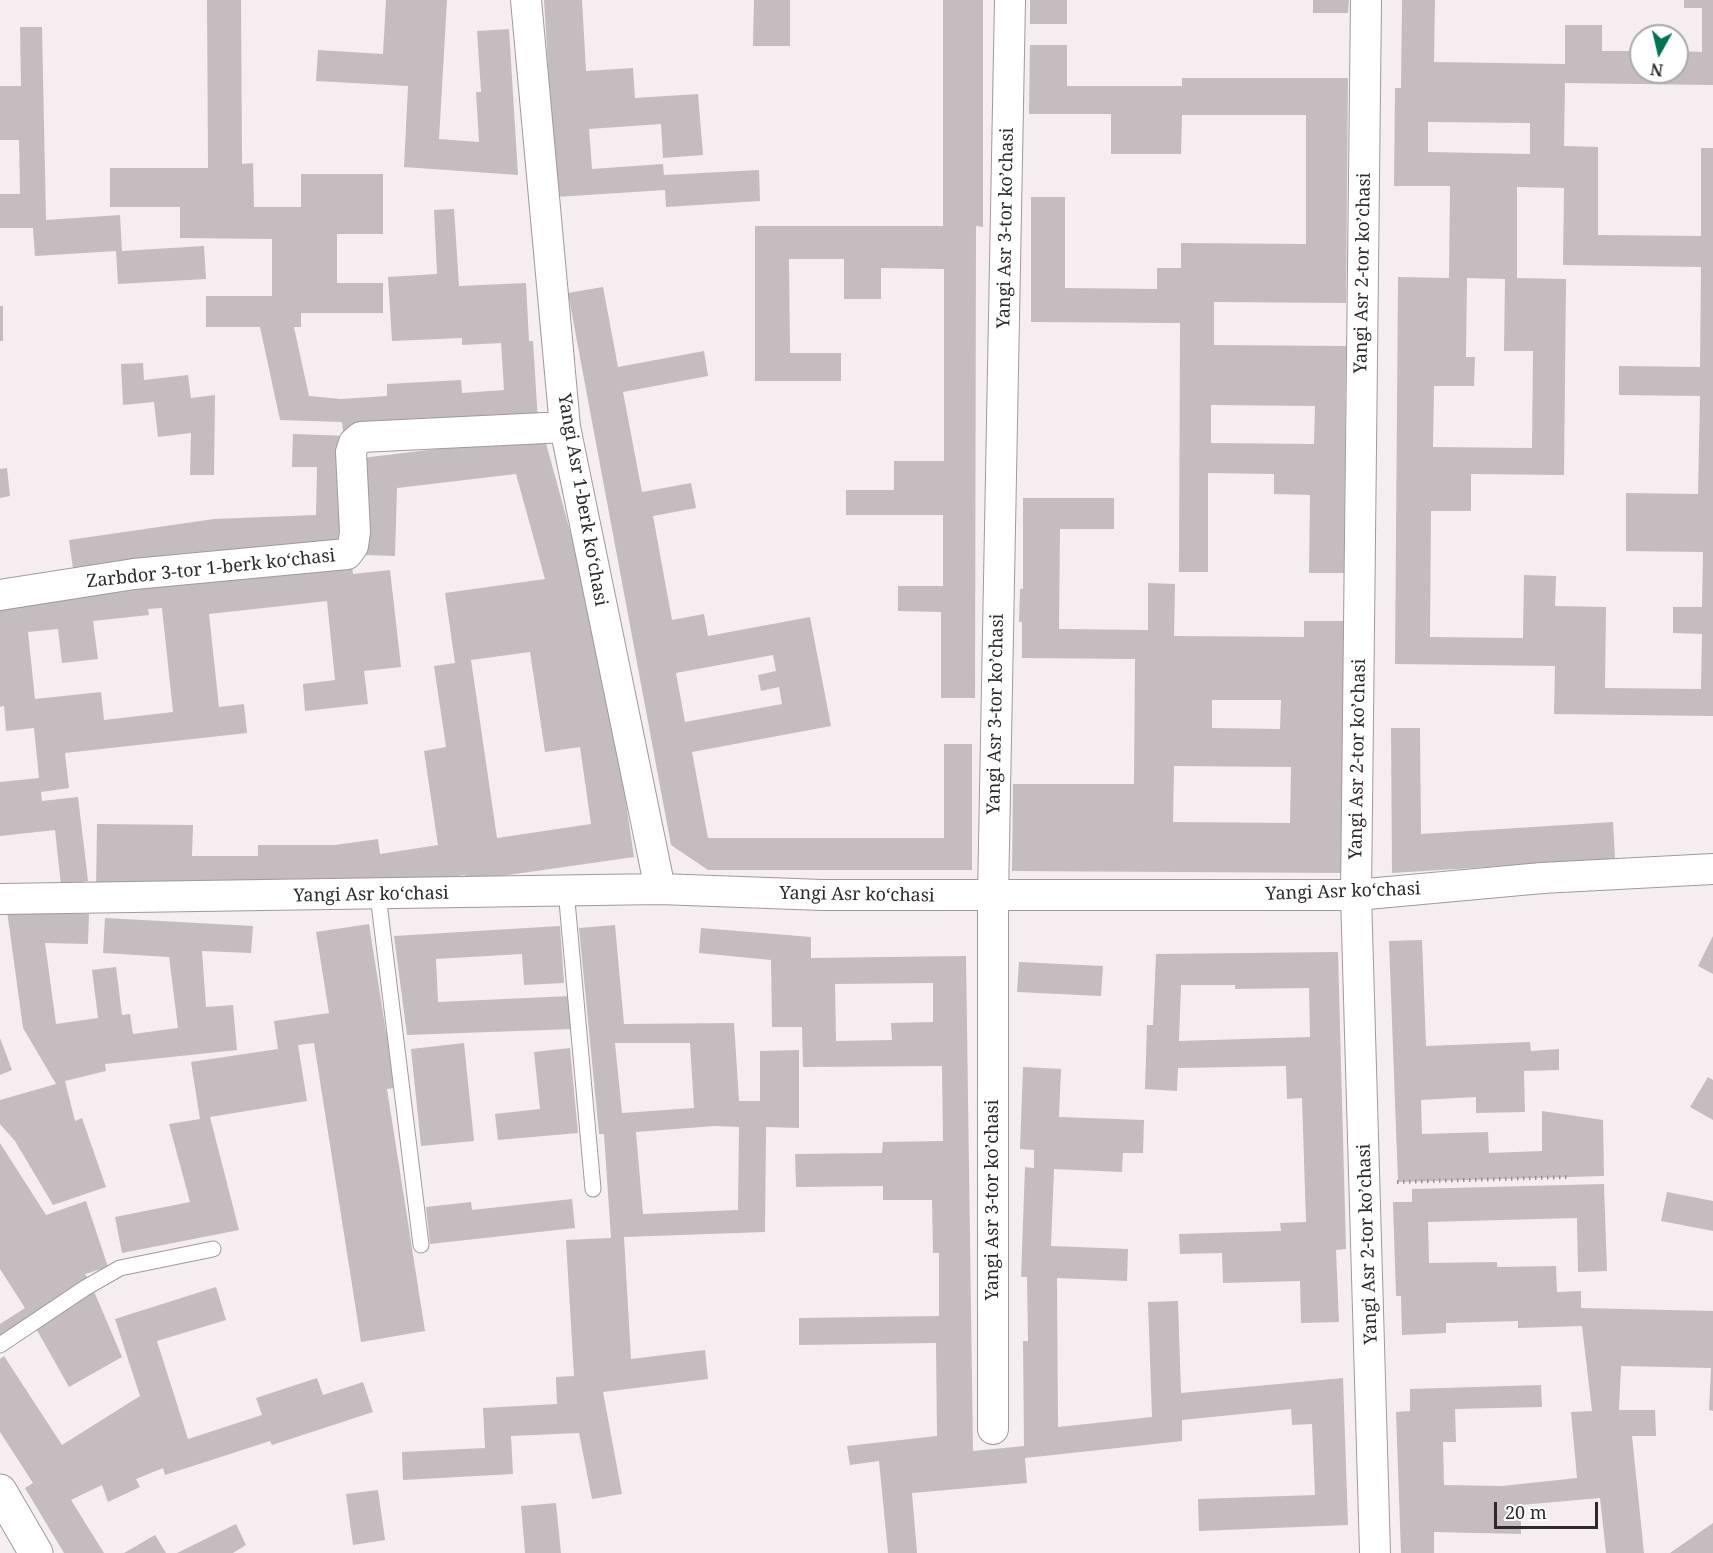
<!DOCTYPE html>
<html>
<head>
<meta charset="utf-8">
<style>
  body { margin:0 }
  #map { position:relative; width:1713px; height:1553px; overflow:hidden; background:#f6edf1; font-family:"Noto Serif",serif }
  canvas { display:block }
  .north { position:absolute; left:1629px; top:24px; width:60px; height:60px; box-sizing:border-box; background:#fff; border:2px solid #abaaab; border-radius:50%; rotate:188deg; font-size:16px; font-weight:700; line-height:24px; text-align:center; color:#2d2a2c }
  .north::after { content:''; display:block; margin:auto; width:21px; height:27px; background:#02754f; clip-path:polygon(50% 0,100% 100%,50% 72%,0 100%) }
  .scale { position:absolute; left:1494px; top:1502px; width:104px; height:27px; box-sizing:border-box; border:3px solid #2d2a2c; border-top:0; padding-left:8px; font-size:18px; line-height:21px; white-space:nowrap; color:#2d2a2c; -webkit-text-stroke:4px #fff; paint-order:stroke }
</style>
</head>
<body>
<div id="map">
<canvas width="1713" height="1553"></canvas>
<div class="north">N</div>
<div class="scale">20 m</div>
</div>
<script>
const ctx = document.querySelector('canvas').getContext('2d');
ctx.lineJoin = 'round';
function fillPath(path, color) { ctx.fillStyle = color; ctx.fill(path, 'evenodd'); }
const toPath = rows => new Path2D(rows.map(r => 'M' + r).join(''));
function stroke(path, color, width, dash) { ctx.strokeStyle = color; ctx.lineWidth = width; ctx.lineCap = dash ? 'butt' : 'round'; ctx.setLineDash(dash || []); ctx.stroke(path); }
function write(font, color, halo, rows, align = 'center') {
  ctx.font = font + ' "Noto Serif",serif'; ctx.lineWidth = 5; ctx.setLineDash([]); ctx.textBaseline = 'middle'; ctx.strokeStyle = halo; ctx.fillStyle = color; for (const [text, x, y, turn = 0] of rows) {
    ctx.save(); ctx.translate(x, y); ctx.rotate((+turn || 0) * Math.PI / 180); ctx.textAlign = isNaN(turn) ? turn : align; if (halo) ctx.strokeText(text, 0, 0); ctx.fillText(text, 0, 0); ctx.restore();
  }
}
fillPath(toPath([
  [207,0,241,0,242,164,253,163,254,207,301,207,301,174,383,174,383,234,337,234,337,283,383,283,383,313,301,313,301,327,294,327,309,396,341,399,387,396,387,384,461,380,462,393,504,390,501,343,462,345,462,338,392,341,388,277,437,274,434,210,454,209,459,286,526,283,529,341,533,341,538,422,343,432,342,422,280,420,260,327,206,327,206,296,272,296,272,239,180,238,180,207,110,207,110,168,208,168],
  [386,0,447,0,439,139,479,142,476,92,481,92,477,31,509,29,518,175,404,167,408,86,316,81,318,50,383,54],
  [544,0,582,0,586,71,633,68,635,98,698,94,703,155,663,158,661,124,589,129,592,169,663,164,664,175,759,170,760,201,666,207,665,190,556,197],
  [754,0,790,0,790,46,753,46],
  [943,0,983,0,983,227,976,226,975,698,941,698,941,612,898,611,898,586,943,586,943,515,846,515,846,490,894,490,894,461,944,461,944,269,881,268,881,299,844,299,844,259,789,259,790,353,841,353,841,381,755,381,755,226,943,226],
  [1030,0,1067,0,1067,24,1030,24],
  [1313,0,1349,0,1348,13,1313,13],
  [1402,0,1435,0,1434,62,1565,64,1565,25,1602,25,1602,51,1641,51,1641,72,1677,72,1677,51,1702,52,1702,8,1684,8,1684,0,1713,0,1713,85,1565,83,1564,146,1598,147,1598,235,1701,236,1701,148,1713,148,1713,716,1554,714,1555,666,1395,664,1398,277,1449,278,1450,186,1394,186,1395,88,1401,88],
  [1428,122,1530,123,1530,154,1428,152],
  [1517,187,1564,188,1563,265,1701,267,1700,367,1619,366,1619,395,1700,396,1698,494,1626,493,1626,551,1703,552,1702,607,1673,607,1673,633,1702,634,1701,689,1605,688,1606,607,1555,606,1556,576,1524,575,1523,638,1430,637,1431,511,1471,511,1471,474,1564,475,1566,279,1517,278],
  [1467,278,1505,279,1504,351,1533,351,1532,448,1433,447,1434,386,1474,386,1475,357,1466,357],
  [20,27,42,27,46,220,120,215,122,251,204,246,206,279,118,284,116,251,35,256,33,228,0,228,0,194,20,194,19,140,0,140,0,86,21,86],
  [1030,45,1067,45,1067,86,1182,86,1182,78,1348,78,1346,303,1214,302,1214,345,1346,346,1344,573,1309,573,1310,495,1274,494,1274,474,1208,473,1208,572,1179,572,1180,323,1031,322,1031,197,1065,197,1065,288,1157,289,1157,268,1181,268,1181,243,1306,244,1306,115,1182,115,1181,154,1111,154,1111,114,1029,114],
  [1211,405,1315,406,1314,444,1211,443],
  [603,287,618,367,704,351,708,376,623,392,642,492,691,483,696,508,653,516,672,620,704,614,708,636,810,617,831,726,692,752,708,838,944,838,944,744,972,744,972,870,708,870,671,845,568,293],
  [773,655,776,671,758,675,761,691,779,687,782,704,685,722,676,673],
  [0,306,3,306,3,341,0,341],
  [143,363,144,380,188,375,191,398,215,395,214,475,190,475,191,433,158,437,154,402,123,405,121,364],
  [293,434,349,436,346,550,74,576,69,540,214,519,316,515,317,467,292,467],
  [544,436,604,655,634,857,466,881,465,875,342,893,96,890,97,824,193,825,192,856,258,856,258,845,335,845,378,839,380,854,438,845,424,751,446,747,434,666,455,663,445,593,545,579,516,474,397,488,395,556,364,555,362,458],
  [530,652,545,752,580,747,591,824,497,838,471,660],
  [7,468,10,496,0,498,0,469],
  [1023,498,1114,498,1114,529,1060,529,1059,629,1148,630,1148,583,1175,584,1174,636,1304,637,1304,621,1344,621,1343,873,1012,871,1013,784,1134,784,1135,659,1022,658,1022,622,1019,622,1020,589,1023,589],
  [1212,700,1281,700,1280,729,1212,728],
  [1174,766,1291,767,1290,823,1173,822],
  [352,565,353,574,390,570,401,667,364,671,368,704,305,711,303,684,335,680,327,601,209,614,219,707,244,704,247,733,65,753,69,788,41,792,42,801,78,797,88,881,61,885,55,830,0,836,0,782,39,778,34,728,6,731,4,706,0,707,0,604],
  [162,608,173,712,104,720,101,692,35,699,28,632,58,629,62,663,98,659,93,621,149,615,148,609],
  [1391,728,1420,728,1421,834,1613,822,1615,859,1392,873],
  [7,911,89,914,88,944,45,943,56,1024,98,1018,92,970,116,967,122,1015,130,1014,133,1034,178,1028,169,957,103,953,105,918,253,926,251,953,202,951,206,1007,233,1005,237,1050,105,1064,106,1071,65,1081,75,1121,82,1118,106,1187,53,1205,15,1141,0,1124,0,1100,56,1084,23,1028],
  [369,924,386,1032,392,1031,401,1087,387,1089,425,1331,361,1342,314,1043,298,1045,307,1101,210,1117,239,1230,122,1253,115,1217,190,1202,169,1124,200,1119,191,1062,278,1049,274,1021,329,1013,316,932],
  [615,925,624,1024,734,1023,739,1101,760,1101,760,1051,799,1050,799,1128,766,1127,765,1232,624,1237,631,1359,705,1350,708,1379,603,1392,622,1494,592,1499,579,1433,511,1436,513,1474,403,1480,402,1452,485,1448,483,1408,557,1404,556,1377,574,1376,566,1240,611,1238,604,1134,599,1134,579,928],
  [615,1043,690,1043,694,1108,622,1113],
  [714,1126,739,1127,738,1210,643,1214,636,1132],
  [560,926,564,983,524,985,522,954,436,959,438,1002,571,996,573,1029,407,1035,394,936],
  [701,928,811,937,811,958,966,956,973,1451,1024,1446,1023,1341,1028,1341,1027,1277,1021,1277,1025,1167,1034,1168,1034,1150,1020,1149,1023,1067,1061,1069,1059,1117,1144,1120,1143,1153,1123,1153,1122,1172,1054,1169,1051,1246,1128,1249,1127,1281,1057,1278,1058,1427,1152,1417,1148,1302,1178,1301,1181,1393,1343,1378,1348,1525,1199,1531,1198,1499,1315,1495,1312,1424,1292,1425,1291,1409,1182,1420,1182,1441,1025,1458,1027,1483,912,1493,917,1553,888,1553,879,1461,850,1465,847,1446,937,1436,936,1343,799,1345,799,1318,939,1316,939,1253,933,1253,932,1200,883,1200,883,1186,796,1187,795,1154,882,1153,883,1142,943,1141,942,1066,803,1067,802,1027,772,1027,771,960,699,953],
  [933,983,933,1022,891,1023,892,1040,836,1041,835,984],
  [1713,936,1713,974,1698,966],
  [1422,940,1426,1046,1530,1042,1531,1051,1559,1049,1559,1070,1524,1071,1525,1112,1476,1113,1476,1097,1421,1100,1422,1134,1488,1132,1489,1153,1542,1151,1542,1111,1603,1120,1604,1176,1398,1182,1389,941],
  [1338,952,1346,1249,1336,1250,1339,1322,1301,1323,1300,1281,1223,1283,1222,1253,1180,1254,1179,1234,1281,1231,1280,1223,1306,1222,1302,1098,1287,1099,1286,1066,1178,1068,1177,1091,1145,1089,1147,1025,1153,1025,1156,954],
  [1181,985,1235,985,1235,989,1309,988,1310,1037,1179,1041],
  [1019,962,1103,966,1101,996,1017,992],
  [0,1038,12,1070,0,1075],
  [464,1043,474,1141,421,1146,411,1049],
  [570,1048,578,1133,498,1140,495,1114,540,1109,534,1052],
  [1708,1077,1713,1080,1713,1120,1690,1107],
  [0,1143,46,1215,86,1201,108,1267,85,1274,89,1280,0,1338,0,1324,25,1308,0,1269],
  [1604,1184,1607,1271,1578,1272,1577,1218,1428,1222,1429,1263,1497,1262,1497,1267,1556,1266,1557,1292,1581,1291,1581,1308,1713,1311,1713,1411,1709,1410,1711,1368,1621,1366,1619,1410,1655,1410,1656,1436,1632,1436,1644,1553,1606,1553,1600,1498,1521,1505,1521,1534,1434,1532,1434,1553,1401,1553,1396,1412,1410,1411,1410,1389,1541,1385,1542,1407,1455,1409,1456,1442,1443,1442,1444,1485,1502,1486,1577,1478,1571,1412,1592,1411,1582,1326,1518,1328,1518,1321,1446,1323,1446,1333,1402,1335,1401,1296,1396,1296,1393,1202,1412,1202,1412,1189],
  [1667,1192,1713,1201,1713,1231,1661,1221],
  [572,1199,575,1228,430,1244,426,1207,471,1202,472,1210],
  [216,1287,226,1320,157,1341,188,1439,262,1415,256,1398,317,1378,323,1395,363,1382,373,1412,272,1445,270,1441,165,1475,163,1468,136,1479,140,1487,108,1502,102,1485,71,1500,104,1553,64,1553,25,1488,33,1483,0,1432,0,1359,4,1356,62,1445,140,1396,115,1319],
  [93,1289,122,1357,69,1387,34,1325],
  [378,1490,385,1540,353,1545,346,1494],
  [556,1503,561,1553,525,1553,521,1506],
  [1713,1523,1713,1553,1670,1553],
  [236,1524,246,1545,233,1553,177,1553],
  [155,1535,166,1553,124,1553]
]), '#c4bcbf');
const service = toPath([
  [566,890,593,1189],
  [378,895,421,1245],
  [0,1345,85,1288,120,1268,213,1249]
]);
const minor = toPath([
  [526,0,565,427,660,889],
  [1366,0,1356,895,1375,1553],
  [0,595,134,574,347,554,353,546,355,532,351,452,354,443,361,437,565,427],
  [0,899,660,889,822,895,1356,895,1542,878,1713,869],
  [993,1429,993,897,1010,0]
]);
const tertiary = toPath([
  [0,1491,36,1553]
]);
stroke(service, '#a1999c', 17);
stroke(minor, '#a1999c', 32);
stroke(tertiary, '#a1999c', 35);
stroke(toPath([
  [1397,1182,1570,1177]
]), '#969093', 4, [1.5, 4.5]);
stroke(service, '#fff', 15);
stroke(minor, '#fff', 30);
stroke(tertiary, '#fff', 33);
write('18px', '#2d2a2c', '#fff', [
  ["Yangi Asr 3-tor koʼchasi",1006,228,-89],
  ["Yangi Asr 2-tor koʼchasi",1363,273,-89],
  ["Yangi Asr 1-berk koʻchasi",582,500,80],
  ["Zarbdor 3-tor 1-berk koʻchasi",211,569,-6],
  ["Yangi Asr 3-tor koʼchasi",996,714,-89],
  ["Yangi Asr 2-tor koʼchasi",1358,759,-89],
  ["Yangi Asr koʻchasi",1343,892,-2],
  ["Yangi Asr koʻchasi",371,895,-1],
  ["Yangi Asr koʻchasi",857,895,1],
  ["Yangi Asr 3-tor koʼchasi",993,1200,-90],
  ["Yangi Asr 2-tor koʼchasi",1368,1244,-92]
]);
</script>
</body>
</html>
